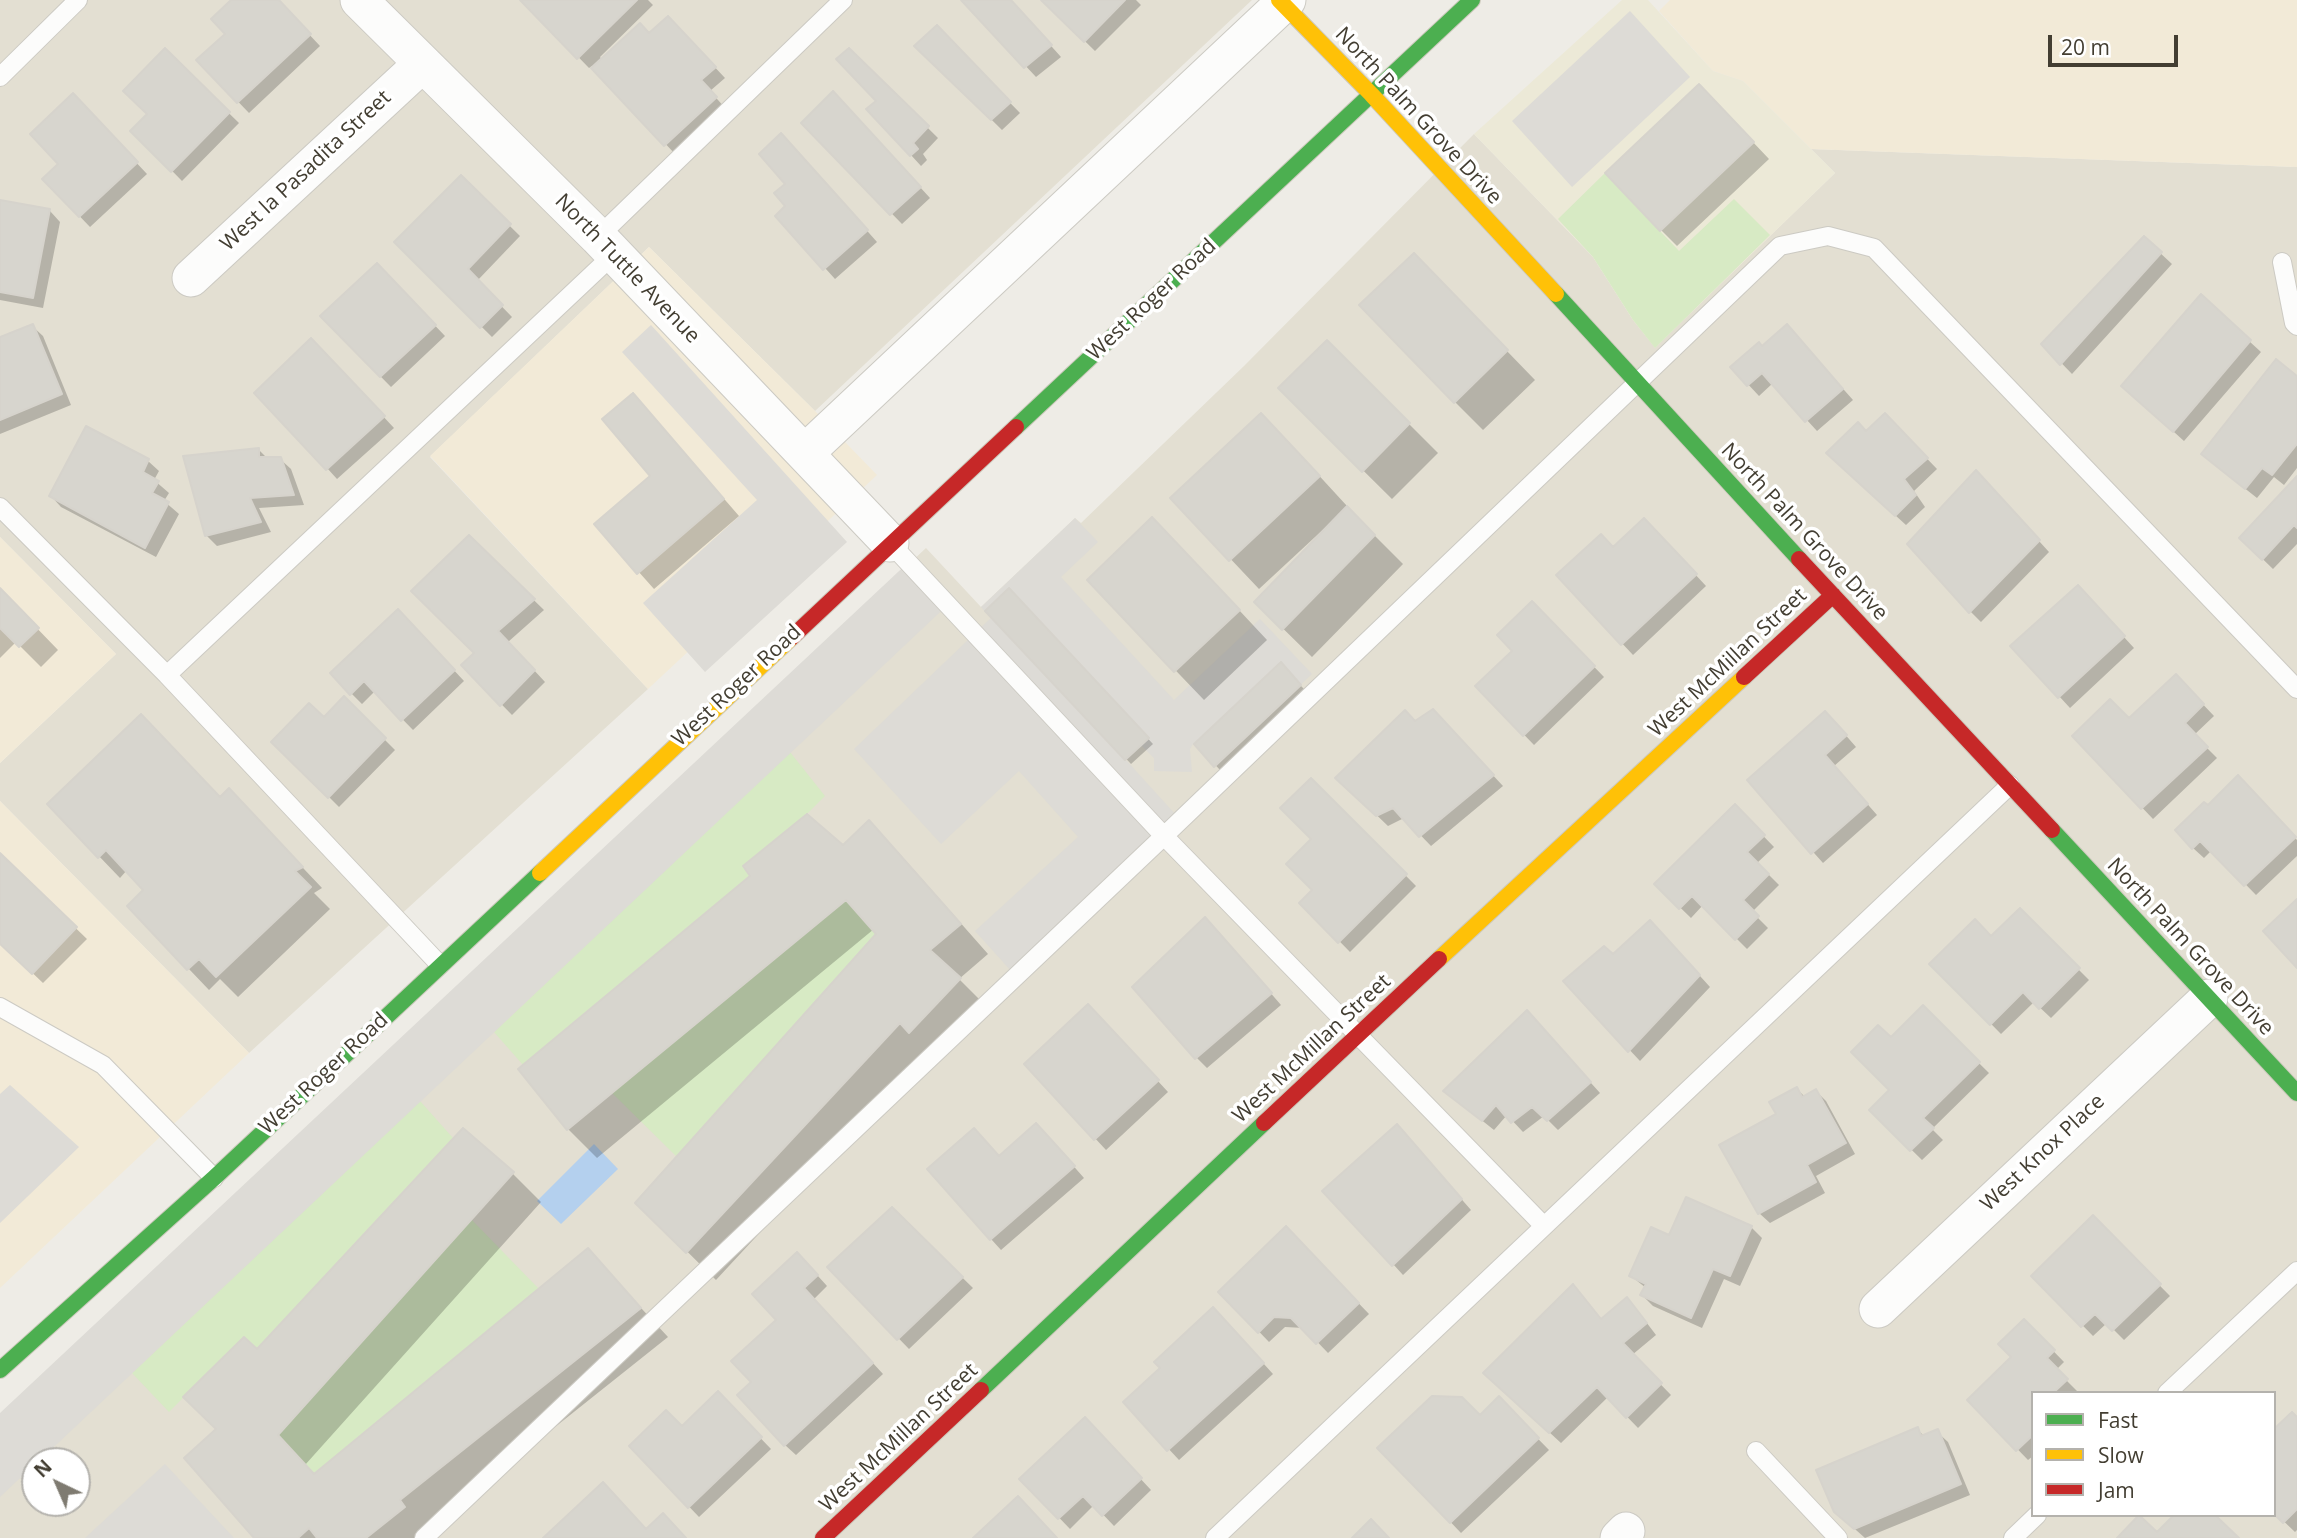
<!DOCTYPE html>
<html>
<head>
<meta charset="utf-8">
<style>
  body { margin:0 }
  #map { position:relative; width:2297px; height:1538px; overflow:hidden; background:#eeece6; font-family:"Open Sans",sans-serif }
  canvas { display:block }
  .legend { position:absolute; left:2031px; top:1391px; width:245px; height:126px; box-sizing:border-box; background:#fff; border:2px solid #b4b2ad; margin:0; padding:9px 12px; list-style:none; font-size:21px; color:#433e32 }
  .legend li { display:flex; align-items:center; gap:14px; height:35px }
  .legend b { width:35px; border:2px solid #b4b2ad }
  .north { position:absolute; left:21px; top:1447px; width:70px; height:70px; box-sizing:border-box; background:#fff; border:2px solid #b4b2ad; border-radius:50%; rotate:316deg; font-size:19px; font-weight:700; line-height:28px; text-align:center; color:#433e32 }
  .north::after { content:''; display:block; margin:auto; width:24px; height:32px; background:#7f7b71; clip-path:polygon(50% 0,100% 100%,50% 72%,0 100%) }
  .scale { position:absolute; left:2048px; top:35px; width:130px; height:32px; box-sizing:border-box; border:4px solid #433e32; border-top:0; padding-left:9px; font-size:21px; line-height:24px; white-space:nowrap; color:#433e32; -webkit-text-stroke:5px #fff; paint-order:stroke }
</style>
</head>
<body>
<div id="map">
<canvas width="2297" height="1538"></canvas>
<ul class="legend">
<li><b style="height:9px;background:#4caf50"></b>Fast</li>
<li><b style="height:9px;background:#ffc107"></b>Slow</li>
<li><b style="height:9px;background:#c62828"></b>Jam</li>
</ul>
<div class="north">N</div>
<div class="scale">20 m</div>
</div>
<script>
const ctx = document.querySelector('canvas').getContext('2d');
ctx.lineJoin = 'round';
function fillPath(path, color) { ctx.fillStyle = color; ctx.fill(path, 'evenodd'); }
const toPath = rows => new Path2D(rows.map(r => 'M' + r).join(''));
function stroke(path, color, width, dash) { ctx.strokeStyle = color; ctx.lineWidth = width; ctx.lineCap = dash ? 'butt' : 'round'; ctx.setLineDash(dash || []); ctx.stroke(path); }
function write(font, color, halo, rows, align = 'center') {
  ctx.font = font + ' "Open Sans",sans-serif'; ctx.lineWidth = 7; ctx.setLineDash([]); ctx.textBaseline = 'middle'; ctx.strokeStyle = halo; ctx.fillStyle = color; for (const [text, x, y, turn = 0] of rows) {
    ctx.save(); ctx.translate(x, y); ctx.rotate((+turn || 0) * Math.PI / 180); ctx.textAlign = isNaN(turn) ? turn : align; if (halo) ctx.strokeText(text, 0, 0); ctx.fillText(text, 0, 0); ctx.restore();
  }
}
fillPath(toPath([
  [0,0,1252,0,815,411,649,247,430,457,648,689,249,1053,0,801,0,763,116,654,0,537],
  [1474,134,1593,257,1633,320,1655,347,1835,173,1811,149,2297,167,2297,1538,0,1538,0,1419,926,548,981,607,1075,518,1081,523,1244,366],
  [2033,1393,2274,1393,2274,1515,2033,1515],
  [35,1461,77,1461,77,1503,35,1503]
]), '#e3dfd2');
fillPath(toPath([
  [1670,0,2297,0,2297,167,1811,149,1743,81,1713,71,1659,11],
  [649,247,815,411,877,475,648,689,430,456],
  [0,537,116,654,0,763],
  [0,801,249,1053,0,1288]
]), '#f2ead7');
fillPath(toPath([
  [1622,0,1648,0,1713,71,1743,81,1835,173,1655,348,1633,320,1593,257,1474,134]
]), '#ece9d7');
fillPath(toPath([
  [1605,173,1679,251,1734,199,1770,235,1655,348,1633,320,1593,257,1558,219],
  [790,752,825,796,807,814,743,866,750,876,523,1065,494,1032],
  [846,900,876,934,677,1157,612,1093],
  [420,1101,453,1138,257,1349,244,1337,169,1412,132,1373],
  [471,1219,539,1289,314,1474,278,1435]
]), '#d7eac4');
fillPath(toPath([
  [1630,11,1690,77,1572,187,1512,121],
  [651,325,847,542,705,672,643,603,757,500,622,352],
  [1075,518,1098,542,1061,577,1174,700,1260,619,1312,674,1214,767,1193,744,1190,749,1192,772,1154,771,1154,758,1141,745,1126,760,1176,815,1012,972,975,931,1078,837,1019,771,941,844,854,749,991,618,981,607],
  [914,557,955,598,39,1461,35,1461,35,1464,0,1497,0,1413],
  [10,1085,79,1147,0,1223,0,1094],
  [165,1464,234,1538,85,1538]
]), '#dddbd6');
fillPath(toPath([
  [594,1144,618,1169,561,1224,537,1201]
]), '#b4d0ee');
fillPath(toPath([
  [233,0,277,0,320,46,249,113,199,61,228,34],
  [523,0,648,0,653,5,600,57,602,60,650,35,678,28,725,78,710,91,726,109,676,155,592,66,589,68],
  [964,0,1010,0,1061,57,1036,77],
  [1043,0,1136,0,1141,5,1095,51],
  [937,28,1020,113,1002,130,917,46],
  [849,50,938,138,923,154,927,160,921,166,869,109,878,101],
  [165,51,239,123,182,181,133,131,149,114],
  [1715,102,1769,159,1677,246,1661,230],
  [844,104,930,198,902,224,803,123],
  [83,106,147,174,90,227,44,179,60,164],
  [792,146,877,242,835,279,778,216,788,206,787,184],
  [461,178,520,236,477,281,512,317,492,337,396,242],
  [0,202,50,211,60,222,43,308,0,300],
  [2144,238,2172,264,2072,374,2043,344],
  [377,265,445,336,391,387,322,317],
  [1442,284,1535,380,1483,430,1455,402],
  [2201,297,2261,352,2184,441,2134,396],
  [32,326,43,336,71,405,0,434,0,339],
  [1797,337,1853,400,1817,431,1773,383,1759,396,1732,367,1762,348],
  [1327,342,1438,453,1392,499,1280,388],
  [322,351,394,428,337,479,327,468],
  [2297,378,2297,468,2284,485,2274,477,2257,498,2214,464],
  [648,411,739,516,654,589,597,525,653,476],
  [1885,415,1937,469,1914,491,1925,507,1906,525,1839,464],
  [1290,444,1347,506,1346,507,1403,564,1312,657,1256,602,1330,527,1328,525,1259,589,1173,498],
  [259,450,268,459,280,459,291,469,304,505,259,508,271,532,217,546,206,535],
  [148,461,159,471,154,480,169,493,164,501,179,514,156,557,61,507,51,496],
  [2297,479,2297,544,2273,569,2241,538],
  [1986,483,2049,552,1981,622,1970,611],
  [1655,531,1706,586,1633,655,1559,576],
  [469,537,544,610,508,642,545,682,512,715,463,665,476,654],
  [1181,548,1267,640,1204,700,1089,580],
  [0,590,58,650,41,667,16,642,0,658],
  [1009,591,1153,744,1131,764,988,611],
  [2088,598,2134,648,2070,708,2013,646],
  [1532,603,1604,677,1534,745,1477,686,1514,651],
  [409,622,464,681,413,730,375,691,362,704,351,693],
  [1280,665,1305,690,1220,770,1196,744],
  [2176,676,2214,716,2194,735,2217,758,2153,819,2074,736,2129,720],
  [344,699,395,750,339,807,274,742,324,719],
  [1443,722,1503,786,1431,846,1404,818,1388,826,1338,778,1415,723],
  [1836,724,1856,747,1834,766,1877,815,1823,863,1749,780],
  [1311,780,1416,886,1350,952,1302,903,1315,890],
  [2248,788,2297,840,2297,856,2256,895,2212,850,2204,858,2193,848,2208,808],
  [221,799,250,812,322,888,314,893,330,909,238,997,220,979,209,990,189,969,129,907,146,890,127,870,120,878,49,804],
  [1735,807,1774,847,1757,863,1779,885,1752,912,1768,928,1747,949,1703,905,1691,918,1656,884],
  [869,823,897,851,988,954,959,979,988,1008,929,1050,716,1280,638,1203,879,934,874,929,597,1158,568,1129,520,1069,843,848],
  [0,855,87,939,43,983,0,942],
  [2020,911,2089,980,2051,1018,2034,1002,2001,1034,1932,964,1991,939],
  [1216,930,1281,1005,1207,1068,1197,1058],
  [1661,933,1710,987,1640,1061,1565,981],
  [1923,1008,1989,1073,1932,1129,1943,1140,1922,1160,1871,1110,1892,1090,1891,1040],
  [1099,1017,1168,1092,1106,1150,1026,1064],
  [1537,1023,1600,1093,1558,1130,1544,1116,1523,1132,1507,1115,1494,1130,1445,1091],
  [1797,1089,1805,1097,1816,1091,1826,1101,1855,1154,1816,1176,1825,1193,1770,1223,1759,1213,1778,1115],
  [1047,1136,1084,1178,1001,1250,991,1239,999,1158],
  [1407,1137,1471,1210,1403,1275,1393,1264],
  [512,1173,541,1202,305,1465,315,1476,588,1251,668,1337,427,1529,430,1538,256,1538,218,1429],
  [892,1209,973,1288,909,1349,829,1267],
  [2093,1218,2170,1296,2124,1340,2107,1323,2093,1336,2034,1276],
  [1751,1227,1762,1238,1740,1286,1724,1279,1702,1328,1653,1306,1642,1295,1646,1288,1631,1276,1670,1238],
  [1286,1228,1369,1314,1328,1353,1304,1328,1285,1327,1269,1342,1221,1292],
  [808,1265,827,1286,814,1299,883,1374,796,1455,785,1445,753,1383,778,1320],
  [1573,1286,1602,1320,1627,1300,1637,1310,1656,1335,1632,1355,1671,1395,1638,1428,1608,1397,1561,1443,1496,1383],
  [1224,1320,1273,1374,1179,1460,1125,1402],
  [2024,1321,2064,1362,2056,1370,2077,1391,2075,1393,2033,1393,2033,1456,2028,1460,1970,1400,2014,1357],
  [718,1394,771,1449,699,1517,631,1446,682,1428],
  [1499,1399,1549,1450,1461,1533,1380,1448,1480,1417],
  [2297,1420,2297,1530,2295,1532,2274,1512],
  [1917,1429,1925,1437,1937,1432,1948,1442,1970,1495,1865,1538,1847,1522],
  [1095,1430,1151,1490,1114,1526,1094,1505,1070,1529,1022,1479]
]), '#0003');
const building = toPath([
  [231,0,279,0,311,34,237,103,196,60,225,34,211,19,231,0],
  [520,0,637,0,577,59,520,0],
  [961,0,1011,0,1052,45,1024,68,961,0],
  [1041,0,1125,0,1084,42,1041,0],
  [668,16,716,67,701,80,717,97,664,146,591,68,640,23,649,33,668,16],
  [937,25,1011,102,991,120,914,46,937,25],
  [165,48,230,112,171,172,130,131,147,114,123,91,165,48],
  [849,48,929,126,913,143,918,149,910,156,866,109,876,101,836,59,849,48],
  [1699,84,1754,142,1660,231,1605,173,1699,84],
  [833,91,921,187,890,215,801,123,833,91],
  [73,93,138,162,79,217,42,179,58,164,30,134,73,93],
  [781,133,868,230,823,270,775,216,785,206,774,193,785,184,759,154,781,133],
  [461,175,511,224,468,269,503,305,480,328,394,242,461,175],
  [0,200,50,209,33,298,0,292,0,200],
  [2144,236,2162,252,2060,365,2041,344,2144,236],
  [1414,253,1508,350,1454,403,1359,305,1414,253],
  [377,263,436,325,380,377,320,316,377,263],
  [2201,294,2251,340,2173,432,2121,386,2201,294],
  [33,324,62,394,0,420,0,337,33,324],
  [1787,324,1843,389,1805,422,1762,373,1747,386,1730,367,1759,342,1762,346,1787,324],
  [311,338,385,416,326,470,254,393,311,338],
  [1327,340,1410,423,1362,472,1278,388,1327,340],
  [2276,359,2297,376,2297,444,2272,475,2262,468,2245,489,2201,454,2276,359],
  [633,393,724,499,637,574,594,524,650,476,602,419,633,393],
  [1261,413,1320,476,1229,561,1170,498,1261,413],
  [1885,413,1928,458,1904,479,1916,495,1895,516,1826,453,1858,422,1866,431,1885,413],
  [86,426,149,459,143,472,159,481,152,493,169,502,145,548,49,496,86,426],
  [259,448,259,457,281,457,294,495,250,498,261,522,205,536,183,456,259,448],
  [1976,470,2040,540,1969,613,1907,544,1976,470],
  [2297,476,2297,528,2294,525,2262,560,2239,538,2297,476],
  [1347,506,1375,535,1282,630,1254,602,1347,506],
  [1152,517,1240,610,1174,672,1087,580,1152,517],
  [1644,518,1697,574,1621,645,1556,575,1601,534,1613,547,1644,518],
  [469,535,535,599,498,631,535,670,500,706,461,665,474,653,411,591,469,535],
  [2078,585,2125,636,2058,698,2010,646,2078,585],
  [0,588,39,628,19,647,0,628,0,588],
  [1009,588,1149,738,1125,760,985,611,1009,588],
  [1532,601,1595,666,1523,736,1475,686,1512,651,1497,635,1532,601],
  [398,609,455,670,401,721,364,681,350,695,330,673,398,609],
  [1281,662,1301,685,1214,767,1194,744,1281,662],
  [2176,674,2204,704,2185,723,2208,747,2141,809,2072,736,2110,699,2129,718,2176,674],
  [344,696,386,738,328,798,271,742,309,703,324,717,344,696],
  [1433,709,1494,775,1419,837,1393,808,1376,816,1335,778,1405,710,1415,721,1433,709],
  [1825,711,1847,735,1825,755,1868,804,1811,854,1747,780,1825,711],
  [141,714,220,797,229,788,303,867,295,871,311,887,216,977,199,959,187,970,127,906,143,890,106,850,98,858,47,804,141,714],
  [2238,775,2296,837,2244,886,2200,841,2192,849,2175,830,2204,802,2208,805,2238,775],
  [1311,778,1407,874,1338,943,1299,903,1312,890,1286,864,1311,839,1280,808,1311,778],
  [1735,804,1765,835,1747,852,1769,874,1743,900,1759,916,1735,940,1692,896,1679,909,1654,884,1735,804],
  [807,814,843,845,869,820,961,924,930,950,961,978,909,1033,900,1023,686,1253,635,1203,876,934,846,900,567,1130,518,1069,750,876,743,866,807,814],
  [0,853,77,927,32,974,0,944,0,853],
  [2297,899,2297,968,2263,931,2297,899],
  [2020,908,2080,968,2039,1009,2023,992,1990,1025,1929,964,1975,919,1991,936,2020,908],
  [1205,917,1272,993,1195,1059,1132,987,1205,917],
  [1650,920,1700,975,1628,1052,1563,981,1604,946,1613,954,1650,920],
  [1088,1004,1159,1080,1094,1140,1024,1064,1088,1004],
  [1923,1005,1980,1062,1923,1118,1934,1128,1910,1151,1869,1110,1889,1090,1851,1052,1878,1025,1891,1037,1923,1005],
  [1527,1010,1591,1082,1547,1121,1532,1107,1511,1123,1496,1105,1482,1121,1443,1091,1527,1010],
  [1797,1087,1802,1097,1816,1089,1846,1143,1807,1165,1816,1182,1758,1214,1719,1145,1776,1114,1769,1102,1797,1087],
  [1036,1123,1075,1166,990,1240,927,1169,974,1128,999,1156,1036,1123],
  [1397,1124,1462,1199,1392,1266,1322,1191,1397,1124],
  [463,1128,514,1172,278,1435,314,1474,588,1248,641,1308,400,1500,405,1507,366,1538,317,1538,309,1528,298,1538,254,1538,184,1458,216,1429,183,1397,244,1337,257,1349,463,1128],
  [1686,1197,1752,1226,1730,1276,1713,1269,1691,1318,1640,1295,1646,1284,1629,1276,1651,1227,1669,1235,1686,1197],
  [892,1207,963,1277,897,1340,827,1267,892,1207],
  [2093,1215,2161,1284,2112,1331,2095,1314,2081,1327,2031,1276,2093,1215],
  [1286,1226,1359,1303,1316,1344,1291,1318,1274,1317,1258,1333,1218,1292,1286,1226],
  [797,1252,818,1275,804,1288,873,1363,784,1446,737,1395,751,1382,731,1361,776,1320,752,1294,797,1252],
  [1573,1284,1601,1319,1627,1297,1647,1323,1623,1343,1662,1383,1626,1418,1597,1387,1549,1433,1483,1373,1573,1284],
  [1213,1307,1264,1363,1167,1451,1123,1402,1160,1368,1154,1362,1213,1307],
  [2024,1319,2055,1350,2047,1358,2068,1379,2053,1393,2033,1393,2033,1435,2016,1451,1967,1400,2011,1357,1998,1344,2024,1319],
  [718,1391,762,1437,688,1508,629,1446,666,1410,682,1426,718,1391],
  [1432,1396,1462,1397,1480,1415,1499,1396,1539,1438,1450,1523,1377,1448,1432,1396],
  [2292,1412,2297,1417,2297,1509,2283,1523,2274,1514,2274,1429,2292,1412],
  [1085,1417,1142,1478,1102,1516,1083,1496,1058,1519,1019,1479,1085,1417],
  [1918,1427,1921,1436,1938,1429,1961,1484,1854,1529,1834,1512,1816,1470,1918,1427],
  [603,1482,646,1529,663,1513,686,1538,543,1538,603,1482],
  [1018,1496,1057,1538,973,1538,1018,1496],
  [2139,1515,2157,1532,2174,1515,2215,1515,2239,1538,2117,1538,2139,1515],
  [1371,1519,1389,1538,1352,1538,1371,1519]
]);
fillPath(building, '#d7d5ce');
stroke(building, '#d6d3cc', 2);
const lane = toPath([
  [0,77,78,0],
  [598,237,843,0],
  [2282,262,2294,323,2297,326],
  [0,507,167,675,440,965],
  [890,543,1164,836,1544,1226],
  [167,675,614,254],
  [0,1007,103,1065,214,1178],
  [2167,1393,2297,1271],
  [1756,1451,1838,1538],
  [424,1538,1164,836,1780,246,1828,236,1874,248,2297,689],
  [1215,1538,2010,785],
  [2013,1538,2037,1515]
]);
const street = toPath([
  [359,0,598,237,890,543],
  [191,278,422,64],
  [805,453,1287,0],
  [1878,1309,2209,998],
  [1619,1538,1626,1531]
]);
const fast = toPath([
  [1556,294,1799,559],
  [1016,427,1472,0],
  [2052,830,2297,1093],
  [0,1370,214,1178,540,873],
  [981,1390,1264,1123]
]);
const slow = toPath([
  [1279,0,1371,94,1556,294],
  [540,873,791,638],
  [1439,959,1744,677]
]);
const jam = toPath([
  [1799,559,2052,830],
  [791,638,1016,427],
  [1744,677,1833,595],
  [1264,1123,1439,959],
  [823,1538,981,1390]
]);
stroke(lane, '#cccac3', 20);
stroke(street, '#cccac3', 39);
stroke(fast, '#cdcabd', 18);
stroke(slow, '#cdcabd', 18);
stroke(jam, '#cdcabd', 18);
stroke(lane, '#fcfcfb', 18);
stroke(street, '#fcfcfb', 37);
stroke(fast, '#4caf50', 16);
stroke(slow, '#ffc107', 16);
stroke(jam, '#c62828', 16);
write('21px', '#433e32', '#fff', [
  ["North Palm Grove Drive",1418,116,47],
  ["West la Pasadita Street",306,171,-43],
  ["North Tuttle Avenue",627,269,46],
  ["West Roger Road",1152,300,-43],
  ["North Palm Grove Drive",1804,532,47],
  ["West McMillan Street",1728,663,-43],
  ["West Roger Road",737,686,-43],
  ["North Palm Grove Drive",2190,947,47],
  ["West McMillan Street",1312,1049,-43],
  ["West Roger Road",324,1074,-43],
  ["West Knox Place",2043,1153,-43],
  ["West McMillan Street",899,1438,-43]
]);
</script>
</body>
</html>
